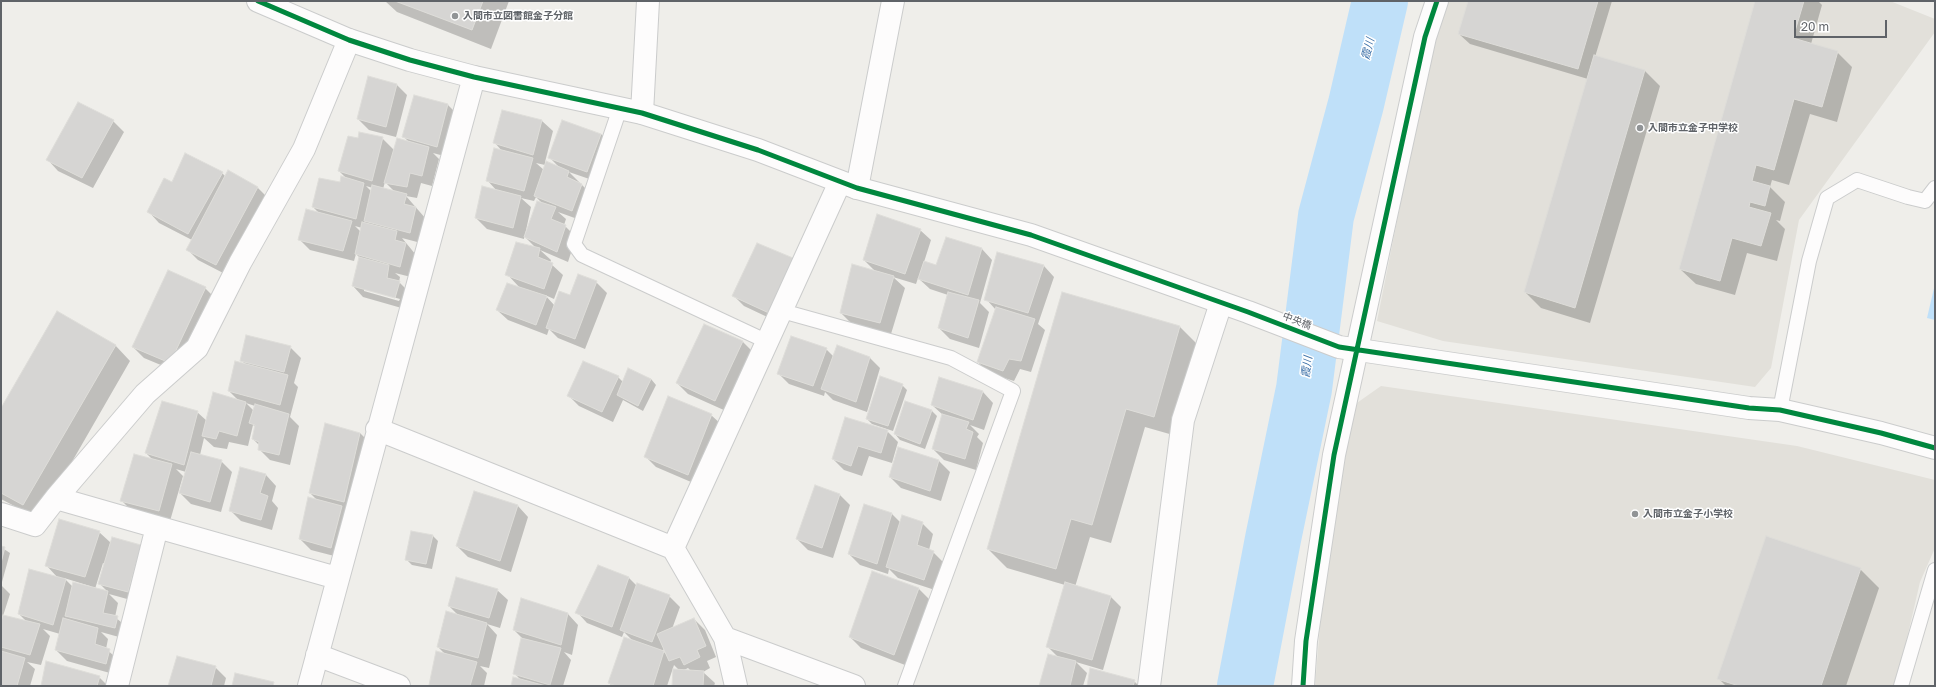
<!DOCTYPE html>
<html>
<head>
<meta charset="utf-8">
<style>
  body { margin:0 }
  #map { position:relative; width:1936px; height:687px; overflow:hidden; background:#efeeea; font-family:"Golos Text",sans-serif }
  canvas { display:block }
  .frame { position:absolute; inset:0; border:2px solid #5f6368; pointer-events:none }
  .scale { position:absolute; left:1794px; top:20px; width:93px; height:18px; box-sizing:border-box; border:2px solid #5f6368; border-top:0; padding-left:5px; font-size:12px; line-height:14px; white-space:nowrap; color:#5f6368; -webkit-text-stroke:3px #fff; paint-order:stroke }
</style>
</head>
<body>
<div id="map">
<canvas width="1936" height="687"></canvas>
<div class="frame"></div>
<div class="scale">20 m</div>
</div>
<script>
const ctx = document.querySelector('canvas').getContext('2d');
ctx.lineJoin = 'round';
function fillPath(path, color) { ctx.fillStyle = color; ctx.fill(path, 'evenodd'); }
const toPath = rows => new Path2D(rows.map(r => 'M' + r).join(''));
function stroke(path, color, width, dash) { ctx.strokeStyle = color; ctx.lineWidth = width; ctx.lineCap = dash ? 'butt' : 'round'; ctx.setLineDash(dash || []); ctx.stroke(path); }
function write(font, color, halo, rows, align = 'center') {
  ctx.font = font + ' "Golos Text","Noto Sans JP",sans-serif'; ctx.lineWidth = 3; ctx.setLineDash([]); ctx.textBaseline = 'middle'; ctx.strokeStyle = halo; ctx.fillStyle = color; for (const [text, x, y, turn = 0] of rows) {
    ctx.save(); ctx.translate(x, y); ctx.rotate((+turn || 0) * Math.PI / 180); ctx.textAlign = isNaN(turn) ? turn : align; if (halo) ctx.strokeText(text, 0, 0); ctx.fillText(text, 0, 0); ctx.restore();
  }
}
fillPath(toPath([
  [1446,1,1890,1,1935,19,1935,32,1799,220,1771,368,1755,387,1443,341,1377,321,1434,36],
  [1381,386,1797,446,1935,480,1935,548,1920,582,1896,686,1315,686,1323,590,1354,405]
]), '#e2e0da');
fillPath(toPath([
  [1935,284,1935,320,1927,318]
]), '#bfe0f9');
fillPath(toPath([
  [385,1,509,1,491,49,397,12],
  [1469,1,1612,1,1595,57,1645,71,1660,86,1590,323,1541,308,1525,292,1588,79,1470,44,1459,34],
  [1756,1,1818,1,1822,5,1811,44,1837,52,1852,67,1837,122,1810,114,1789,185,1772,180,1770,187,1785,202,1780,221,1776,220,1785,229,1777,261,1747,253,1735,295,1696,284,1680,269],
  [396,84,407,95,396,137,369,130,358,119],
  [415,96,448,105,459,116,448,157,433,153,439,159,432,186,421,183,417,198,406,196,426,219,421,243,402,238,416,255,411,277,395,273,400,277,399,282,410,293,405,309,363,297,353,286,360,258,356,254,354,261,310,250,299,239,320,214,313,207,347,179,339,171,358,139,382,138,394,150,410,143,404,137],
  [385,182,395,192,383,189],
  [366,186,373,188,372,192],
  [355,226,362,228,361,232],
  [364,289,400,299,399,301,364,291],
  [503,112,542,121,553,131,545,162,559,167,549,157,601,134,612,145,598,182,569,172,592,195,583,221,558,212,566,219,564,225,576,237,568,262,540,250,551,260,550,263,563,275,554,299,545,295,555,306,596,282,607,293,585,349,558,338,549,329,547,335,508,320,497,310,520,288,507,274,537,249,524,236,524,239,487,229,476,218,497,191,487,180,502,151,495,143],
  [536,163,545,165,544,170],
  [536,197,543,204,526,235,525,235,531,207,521,198,534,201],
  [113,121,124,132,93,188,58,171,48,160],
  [222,173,226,177,257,187,268,198,227,275,198,260,187,249,192,240,159,223,149,212,172,183],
  [920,230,931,240,924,262,937,266,982,249,992,260,980,303,989,312,979,348,950,339,939,328,948,295,930,289,918,278,916,284,893,277,905,288,891,334,852,324,841,313,876,272,864,260],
  [792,259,803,270,780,323,744,306,733,295],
  [1044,266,1054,277,1038,324,1045,330,1031,372,1020,369,1014,381,988,373,978,362,996,310,986,299],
  [205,288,216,299,180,373,144,358,133,347],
  [1063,294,1180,327,1199,346,1173,435,1145,427,1111,543,1090,537,1075,587,1110,596,1121,607,1103,670,1076,662,1087,673,1083,686,1040,686,1058,657,1047,646,1065,585,1007,568,988,549],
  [705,325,743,342,754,353,726,411,688,394,677,383],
  [115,345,130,361,39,519,1,499,1,410],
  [290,347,301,358,294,383,298,387,290,417,299,426,290,465,270,460,260,450,260,446,253,439,256,427,253,425,248,446,229,442,227,449,214,447,204,438,200,455,221,461,232,472,221,512,191,504,180,493,186,472,176,469,183,476,170,521,132,511,121,500,153,460,146,453,197,412,207,421,239,401,229,391,246,365,241,360],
  [246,403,255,406,254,411],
  [826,349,834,357,870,358,880,368,867,412,833,400,825,392,824,396,789,384,778,373],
  [628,369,651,379,656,385,643,411,623,400,613,422,579,406,569,396,618,377,623,382],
  [902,385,907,390,893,431,872,424,867,419],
  [983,392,993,403,984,430,970,425,979,434,977,437,983,443,976,470,944,460,933,449,943,415,932,405],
  [906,403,932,411,937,416,925,449,900,440,895,434],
  [711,415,722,425,698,485,656,467,645,456],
  [846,418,887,431,898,442,892,463,869,456,862,476,844,470,833,459],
  [360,433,371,444,354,513,345,510,353,518,342,558,311,550,300,539,318,501,310,493],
  [939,461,950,472,941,501,901,488,890,477],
  [241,468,266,475,276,486,272,501,278,508,272,530,241,521,230,510],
  [839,494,850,505,833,558,808,550,797,539],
  [865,505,892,514,901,523,922,523,933,534,929,550,933,552,944,563,935,590,898,578,889,569,888,574,860,565,849,554],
  [518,506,528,517,511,572,468,557,457,546],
  [99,532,111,543,140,546,151,556,138,602,109,594,118,603,115,617,128,628,126,639,101,632,108,639,106,649,120,661,117,675,67,661,56,650,60,634,43,629,50,636,41,665,27,662,35,669,30,686,1,686,1,652,3,653,1,650,1,585,10,594,3,616,27,622,19,614,58,578,46,565],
  [103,563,105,564,99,583,108,592,95,589],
  [64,578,90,586,89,587,73,587],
  [433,536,438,541,432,569,412,565,406,559],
  [1,547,10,553,2,582,1,582],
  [598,566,629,578,637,586,669,596,680,607,672,629,694,619,705,630,716,657,707,661,710,668,703,672,715,683,714,686,673,686,680,671,674,665,667,686,612,686,609,683,633,641,624,632,622,637,587,623,577,612],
  [664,648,667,655,663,651],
  [688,668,691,671,682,671],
  [1860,569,1879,588,1846,686,1726,686,1718,678],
  [873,572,919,589,930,600,905,665,861,648,850,637],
  [497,590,508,600,500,628,487,624,497,635,489,668,480,666,487,673,484,686,431,686,430,685,446,655,438,647,459,616,449,606],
  [568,614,578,625,572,655,564,652,571,660,563,686,512,686,521,680,514,673,522,638,514,630],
  [215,667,226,678,224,686,169,686],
  [99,677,108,686,43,686],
  [1134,681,1139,686,1088,686]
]), '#0003');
stroke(toPath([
  [1245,686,1273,539,1304,389,1326,216,1356,104,1380,1]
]), '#bfe0f9', 56);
const building = toPath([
  [395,1,483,1,472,30,395,1],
  [1468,1,1598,1,1578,69,1458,34,1468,1],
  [1755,1,1804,1,1793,38,1838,51,1822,107,1794,99,1774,170,1756,165,1752,181,1770,186,1765,206,1750,202,1749,207,1771,213,1761,246,1732,238,1720,281,1679,269,1755,1],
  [1594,55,1645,70,1575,308,1524,292,1594,55],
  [368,76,397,84,386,127,357,119,368,76],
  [414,95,448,104,437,147,402,137,414,95],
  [78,102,114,120,82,178,46,160,78,102],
  [502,110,542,120,533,155,493,143,502,110],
  [562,120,601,134,587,172,548,158,562,120],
  [359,132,383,137,372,181,338,171,348,136,358,138,359,132],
  [397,138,429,147,422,176,410,173,407,187,384,183,397,138],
  [494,148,533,158,524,191,486,181,494,148],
  [185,153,223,172,188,234,147,212,164,178,172,182,185,153],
  [546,161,569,171,567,177,582,184,572,211,534,196,546,161],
  [228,170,258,187,216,265,186,250,228,170],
  [341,176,364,183,356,219,312,207,319,178,340,182,341,176],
  [372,185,407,194,404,204,416,207,410,233,364,221,372,185],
  [482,186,521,196,513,228,475,218,482,186],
  [537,201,556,207,551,219,566,225,557,252,524,237,537,201],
  [306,209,352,221,343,251,298,240,306,209],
  [877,214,921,229,905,274,863,260,877,214],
  [362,222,397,231,395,240,406,243,400,267,355,254,362,222],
  [946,237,982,248,968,295,918,279,924,261,936,265,946,237],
  [516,242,540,248,538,257,553,263,544,289,505,275,516,242],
  [757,243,793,258,769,313,732,296,757,243],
  [997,252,1044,265,1028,313,984,300,997,252],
  [359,257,389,265,387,278,400,281,395,298,352,286,359,257],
  [852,264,894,276,880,323,840,313,852,264],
  [168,270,206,287,170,363,132,347,168,270],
  [578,274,597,281,575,339,546,328,559,291,570,295,578,274],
  [507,283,547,296,536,325,496,310,507,283],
  [948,292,979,300,968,338,938,328,948,292],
  [1062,292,1180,326,1154,417,1126,409,1092,525,1071,519,1056,569,987,549,1062,292],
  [996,307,1035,319,1021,361,1009,359,1003,371,977,362,996,307],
  [57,311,116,345,23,505,1,493,1,408,57,311],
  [704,324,743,341,715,401,676,383,704,324],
  [246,335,291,346,284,372,240,361,246,335],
  [791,336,827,348,813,386,777,374,791,336],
  [837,345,870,357,856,402,821,389,837,345],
  [235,361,288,375,280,405,228,391,235,361],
  [583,361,619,376,602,412,567,396,583,361],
  [628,368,651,379,638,406,617,395,628,368],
  [880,376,903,384,888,426,866,419,880,376],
  [939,377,983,391,973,420,931,405,939,377],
  [213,392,246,402,237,436,219,431,216,439,202,436,213,392],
  [668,396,712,414,688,475,644,457,668,396],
  [162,401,198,411,184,465,145,453,162,401],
  [905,401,932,410,920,444,894,434,905,401],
  [255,404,289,414,279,455,258,450,259,442,252,439,255,425,249,423,255,404],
  [942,414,969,422,966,429,973,432,965,459,932,449,942,414],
  [845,417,888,430,881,453,858,446,851,466,832,459,845,417],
  [325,423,360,433,344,502,309,493,325,423],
  [898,447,939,460,930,491,889,477,898,447],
  [191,452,222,460,210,502,179,493,191,452],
  [134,454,172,464,159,511,120,501,134,454],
  [240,467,266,474,260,493,268,496,261,520,229,511,240,467],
  [815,485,840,494,822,548,796,539,815,485],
  [474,491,518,505,500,561,456,546,474,491],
  [308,497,342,506,331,548,299,539,308,497],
  [864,504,892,513,877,564,848,554,864,504],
  [902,515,923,522,917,545,934,551,924,580,886,567,902,515],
  [59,519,100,531,85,577,45,566,59,519],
  [411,531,433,535,426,564,405,560,411,531],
  [1766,536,1861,568,1821,686,1739,686,1717,679,1766,536],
  [112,537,141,545,128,592,98,584,112,537],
  [1,546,5,547,1,563,1,546],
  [598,565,629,577,612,627,575,613,598,565],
  [29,569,66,579,53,625,18,614,29,569],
  [872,571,919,588,894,655,849,637,872,571],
  [456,577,498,589,489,618,448,606,456,577],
  [73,582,108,591,103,613,118,616,115,628,65,616,73,582],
  [1065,582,1111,596,1092,660,1046,647,1065,582],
  [637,583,670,595,652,642,620,630,637,583],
  [521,598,568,613,561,645,513,630,521,598],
  [446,611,487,623,478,658,437,647,446,611],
  [3,615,40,624,30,655,1,647,1,622,3,615],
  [63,618,98,628,95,644,110,649,106,664,55,650,63,618],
  [694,618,706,646,697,650,700,657,684,665,680,657,669,661,657,634,694,618],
  [624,637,664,651,653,686,616,686,608,683,624,637],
  [521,638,561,648,550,685,513,674,521,638],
  [1,651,25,658,17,686,1,686,1,651],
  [436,651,477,662,470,686,429,685,436,651],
  [1048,654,1076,661,1070,686,1039,686,1048,654],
  [177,656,216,666,211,686,168,686,177,656],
  [46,661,100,676,97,686,41,686,46,661],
  [1090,668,1135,680,1133,686,1087,686,1090,668],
  [673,669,704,671,703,686,672,686,673,669],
  [235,673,274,682,273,686,232,686,235,673],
  [513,677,546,686,511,686,513,677]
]);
fillPath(building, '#d6d5d3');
stroke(building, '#deddd9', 1);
const service = toPath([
  [620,108,574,244,582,255,768,342],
  [782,311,951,358,1013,391,905,686],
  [1780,410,1809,261,1827,198,1857,180,1908,197,1925,201,1935,188],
  [1901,686,1935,570]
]);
const minor = toPath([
  [642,113,648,1],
  [857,188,893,1],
  [377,429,673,548],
  [56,498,157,527],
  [1,514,35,525,56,498,145,394,197,348,240,263,304,149,349,40],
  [725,638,854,686],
  [317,655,399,686],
  [117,686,157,527,337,578],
  [309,686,474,77],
  [736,686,725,638,673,548,840,182],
  [1149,686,1183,420,1221,303],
  [1303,686,1306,641,1334,455,1425,37,1437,1]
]);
const tertiary = toPath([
  [258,1,349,40,410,60,474,77,642,113,758,150,857,188,1031,235,1248,312,1339,347,1749,408,1780,410,1881,433,1935,448]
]);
stroke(service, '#cbcccc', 16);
stroke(minor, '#cbcccc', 24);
stroke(tertiary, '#cbcccc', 24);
stroke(service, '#fdfcfc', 14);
stroke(minor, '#fdfcfc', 22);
stroke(tertiary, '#fdfcfc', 22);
stroke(toPath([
  [258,1,349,40,410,60,474,77,642,113,758,150,857,188,1031,235,1248,312,1339,347,1749,408,1780,410,1881,433,1935,448],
  [1303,686,1306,641,1334,455,1425,37,1437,1]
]), '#00873e', 5);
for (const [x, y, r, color] of [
  [455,16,4,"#919496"],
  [1640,128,4,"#919496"],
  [1635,514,4,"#919496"]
]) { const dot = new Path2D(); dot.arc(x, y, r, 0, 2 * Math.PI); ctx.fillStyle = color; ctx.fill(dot); stroke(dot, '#fff', 1.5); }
write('bold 10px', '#5f6368', '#fff', [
  ["入間市立図書館金子分館",463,16],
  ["入間市立金子中学校",1648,128],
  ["入間市立金子小学校",1643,514]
], 'left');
write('10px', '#5f6368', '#fff', [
  ["中央橋",1297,321,21]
]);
write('italic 11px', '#4174aa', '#fff', [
  ["霞川",1368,49,-76],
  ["霞川",1307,367,-83]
]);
</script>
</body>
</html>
